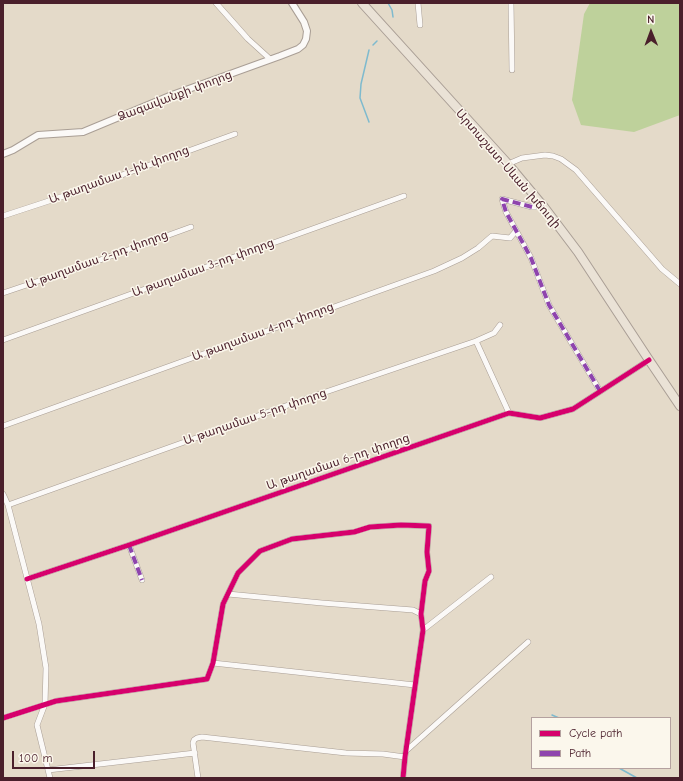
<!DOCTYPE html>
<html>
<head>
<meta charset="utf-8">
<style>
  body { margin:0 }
  #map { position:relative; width:683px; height:781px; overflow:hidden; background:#e4dac9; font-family:"Comic Neue",sans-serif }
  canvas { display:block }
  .frame { position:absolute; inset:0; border:4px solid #4a1f2b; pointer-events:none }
  .legend { position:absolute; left:531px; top:717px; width:140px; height:52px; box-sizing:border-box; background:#fbf7ec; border:1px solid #b4a19f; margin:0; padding:5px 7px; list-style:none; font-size:12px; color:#4a1f2b }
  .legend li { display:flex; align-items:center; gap:8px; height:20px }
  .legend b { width:20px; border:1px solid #b4a19f }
  .north { position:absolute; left:631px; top:12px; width:40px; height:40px; -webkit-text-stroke:3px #fbf7ec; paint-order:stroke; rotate:359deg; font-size:11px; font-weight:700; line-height:16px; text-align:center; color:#4a1f2b }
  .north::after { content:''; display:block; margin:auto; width:14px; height:18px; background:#4a1f2b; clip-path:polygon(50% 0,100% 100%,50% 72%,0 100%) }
  .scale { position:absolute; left:12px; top:751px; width:83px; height:18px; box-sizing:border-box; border:2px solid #4a1f2b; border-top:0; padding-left:5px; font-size:12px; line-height:14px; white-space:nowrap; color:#4a1f2b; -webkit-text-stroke:3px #fbf7ec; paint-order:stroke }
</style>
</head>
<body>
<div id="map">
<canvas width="683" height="781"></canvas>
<div class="frame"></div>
<ul class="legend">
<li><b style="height:5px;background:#d6006c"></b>Cycle path</li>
<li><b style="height:5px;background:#8e44ad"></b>Path</li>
</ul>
<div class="north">N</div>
<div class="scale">100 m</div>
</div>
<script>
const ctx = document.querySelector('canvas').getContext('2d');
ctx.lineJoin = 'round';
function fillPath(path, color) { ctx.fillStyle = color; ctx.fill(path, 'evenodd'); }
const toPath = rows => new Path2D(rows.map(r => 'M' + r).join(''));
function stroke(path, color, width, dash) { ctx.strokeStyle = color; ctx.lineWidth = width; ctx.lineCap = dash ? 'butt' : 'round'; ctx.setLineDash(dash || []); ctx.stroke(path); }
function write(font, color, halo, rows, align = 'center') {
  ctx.font = font + ' "Comic Neue","Noto Sans Armenian",sans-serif'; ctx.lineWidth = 3; ctx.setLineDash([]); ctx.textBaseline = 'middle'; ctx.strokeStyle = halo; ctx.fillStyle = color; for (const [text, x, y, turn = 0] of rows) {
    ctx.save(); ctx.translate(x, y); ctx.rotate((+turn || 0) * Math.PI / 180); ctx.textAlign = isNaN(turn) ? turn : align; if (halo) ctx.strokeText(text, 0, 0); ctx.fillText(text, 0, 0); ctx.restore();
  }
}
fillPath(toPath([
  [590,3,680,3,680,115,634,132,581,125,572,100,584,14]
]), '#bed19b');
stroke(toPath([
  [388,3,392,10,393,17],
  [373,45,377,41],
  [369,50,361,84,360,98,369,122],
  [552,715,559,718],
  [619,768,637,778]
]), '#7ebace', 1.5);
const minor = toPath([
  [216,3,248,39,270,59],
  [418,3,420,25],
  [511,3,512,70],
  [508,164,522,158,545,155,553,156,561,159,576,170,662,269,680,284],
  [544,207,532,207,502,199,506,212,531,258,549,305,600,391],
  [3,216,64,196,235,134],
  [3,293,89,264,191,227],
  [3,340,404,196],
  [476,341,509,413],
  [3,426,434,271,462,258,478,248,492,236,510,238,516,231],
  [3,494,8,505,39,624,46,668,45,704,37,725,50,778],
  [8,505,305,399,476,341,494,333,500,325],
  [129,545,142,580],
  [27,579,129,545,509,413,540,418,573,409,649,360],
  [228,594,322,603,413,610,421,614],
  [423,630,491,577],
  [213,663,415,685],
  [3,718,56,701,207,679,213,663,223,604,238,573,260,551,292,539,354,532,370,527,401,525,429,526,427,552,429,571,425,581,421,614,423,630,405,757,403,778],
  [407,750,528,642],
  [48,770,195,753],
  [198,778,193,743,194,740,197,738,202,737,346,753,383,754,405,757]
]);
const tertiary = toPath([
  [3,154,13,150,38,135,83,132,172,95,280,56,298,49,303,45,306,39,307,31,304,22,292,3]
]);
const primary = toPath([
  [362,3,508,164,544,207,578,252,649,360,680,406]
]);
stroke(minor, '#a99e95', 6);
stroke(tertiary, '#a99e95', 8);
stroke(primary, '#a99e95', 10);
stroke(minor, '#fbf9f7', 5);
stroke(tertiary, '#fbf9f7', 6);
stroke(primary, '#eae2d6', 8);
stroke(toPath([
  [544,207,532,207,502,199,506,212,531,258,549,305,600,391],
  [129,545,142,580]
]), '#8e44ad', 4, [8, 4]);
stroke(toPath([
  [27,579,129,545,509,413,540,418,573,409,649,360],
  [3,718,56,701,207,679,213,663,223,604,238,573,260,551,292,539,354,532,370,527,401,525,429,526,427,552,429,571,425,581,421,614,423,630,405,757,403,778]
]), '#d6006c', 5);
write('12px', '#4a1f2b', '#fbf7ec', [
  ["Ձագավանքի փողոց",175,96,-21],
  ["Արտաշատ-Սևան խճուղի",508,169,49],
  ["Ա թաղամաս 1-ին փողոց",119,175,-20],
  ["Ա թաղամաս 2-րդ փողոց",97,260,-20],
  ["Ա թաղամաս 3-րդ փողոց",203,268,-20],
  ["Ա թաղամաս 4-րդ փողոց",263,332,-20],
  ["Ա թաղամաս 5-րդ փողոց",255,417,-19],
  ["Ա թաղամաս 6-րդ փողոց",338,462,-19]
]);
</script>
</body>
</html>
